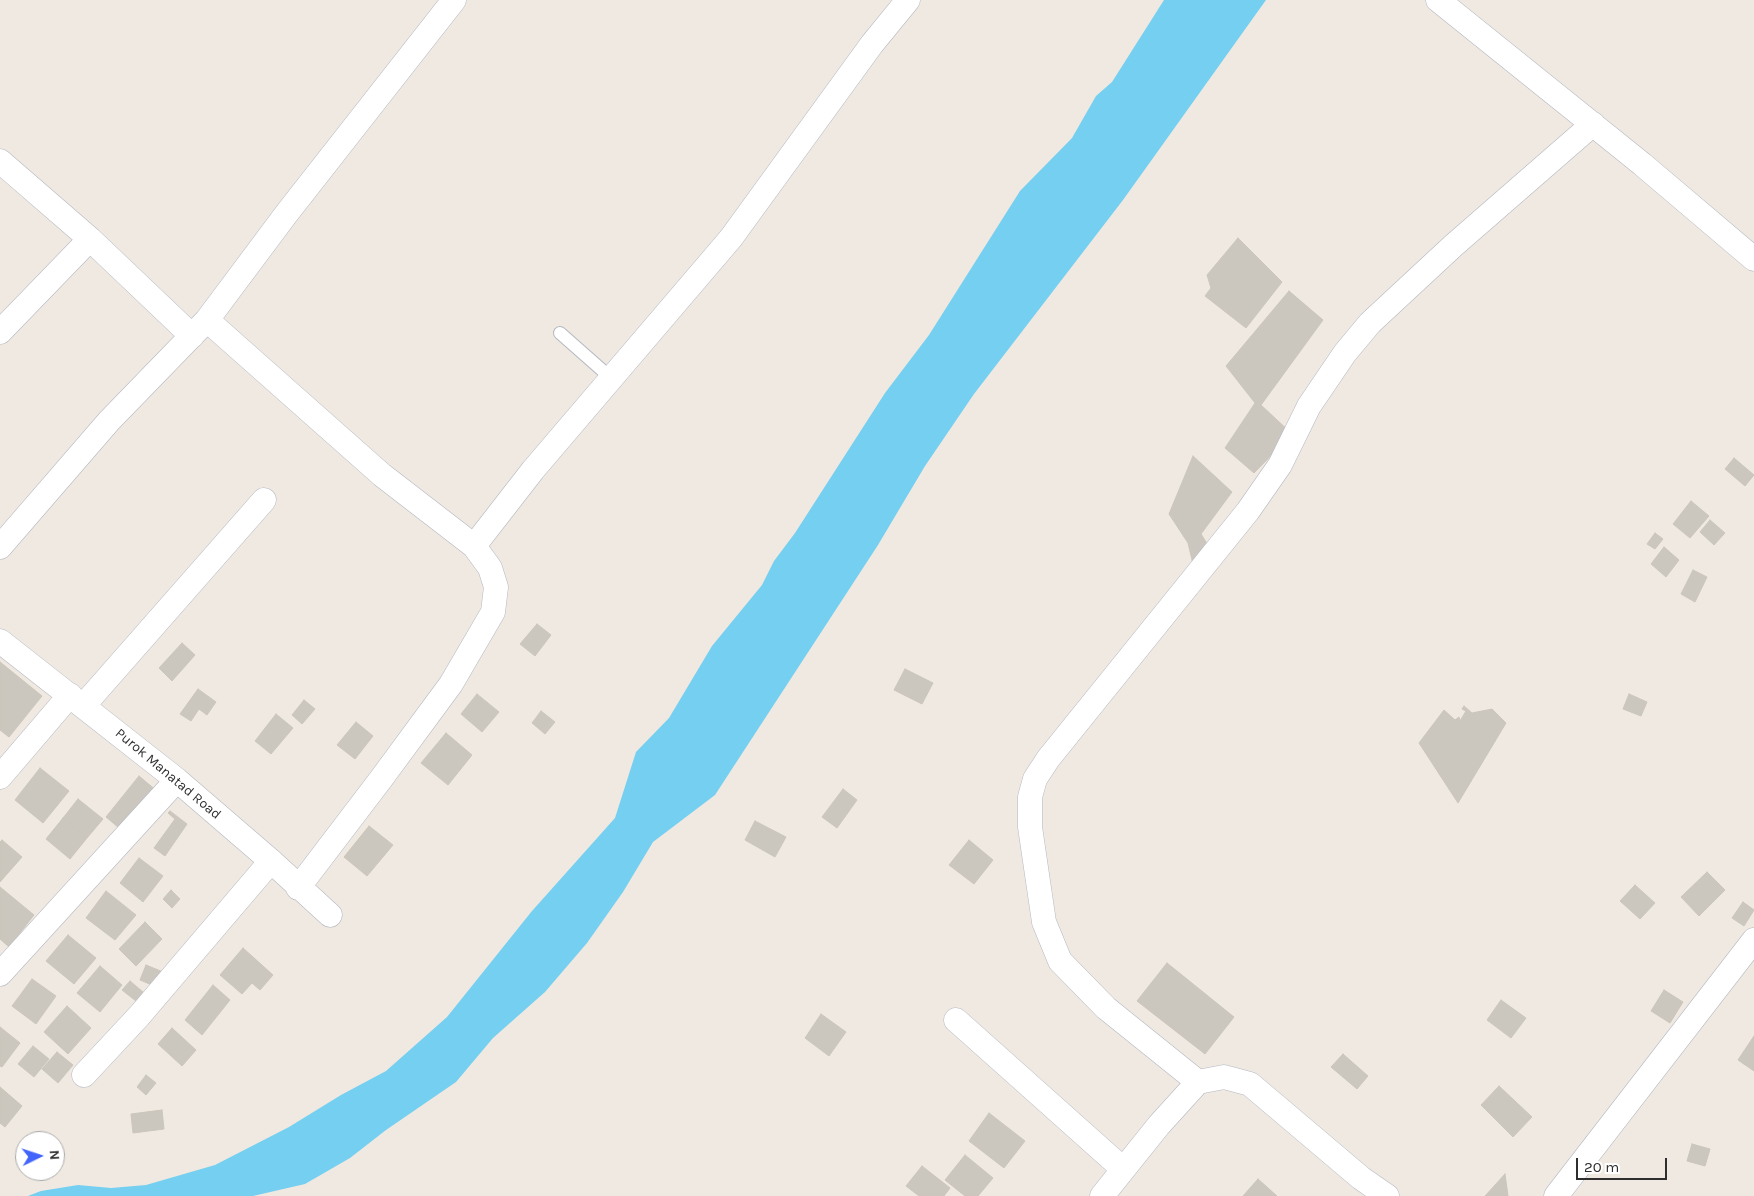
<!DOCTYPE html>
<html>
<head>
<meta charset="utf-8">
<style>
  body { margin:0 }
  #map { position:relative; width:1754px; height:1196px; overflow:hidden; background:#efe9e1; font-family:Karla,sans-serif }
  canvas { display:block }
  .north { position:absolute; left:15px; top:1131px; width:50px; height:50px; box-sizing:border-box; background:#fff; border:1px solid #ababab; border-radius:50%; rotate:86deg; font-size:14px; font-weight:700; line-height:20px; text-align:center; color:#2e2e2e }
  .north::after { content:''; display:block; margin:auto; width:18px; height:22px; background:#4264fb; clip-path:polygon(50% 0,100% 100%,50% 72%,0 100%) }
  .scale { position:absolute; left:1576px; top:1158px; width:91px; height:22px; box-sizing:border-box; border:2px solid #2e2e2e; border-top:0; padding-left:6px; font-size:15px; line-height:18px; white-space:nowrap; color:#2e2e2e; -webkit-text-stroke:4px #fff; paint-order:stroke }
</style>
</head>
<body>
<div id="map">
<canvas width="1754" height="1196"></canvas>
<div class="north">N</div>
<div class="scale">20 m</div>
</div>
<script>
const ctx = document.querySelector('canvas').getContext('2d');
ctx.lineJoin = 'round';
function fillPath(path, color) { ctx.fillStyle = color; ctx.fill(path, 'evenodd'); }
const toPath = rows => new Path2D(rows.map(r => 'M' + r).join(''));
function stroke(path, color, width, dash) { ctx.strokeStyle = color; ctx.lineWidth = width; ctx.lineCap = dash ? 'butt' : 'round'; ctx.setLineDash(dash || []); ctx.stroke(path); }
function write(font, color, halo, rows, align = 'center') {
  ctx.font = font + ' Karla,sans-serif'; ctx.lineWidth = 5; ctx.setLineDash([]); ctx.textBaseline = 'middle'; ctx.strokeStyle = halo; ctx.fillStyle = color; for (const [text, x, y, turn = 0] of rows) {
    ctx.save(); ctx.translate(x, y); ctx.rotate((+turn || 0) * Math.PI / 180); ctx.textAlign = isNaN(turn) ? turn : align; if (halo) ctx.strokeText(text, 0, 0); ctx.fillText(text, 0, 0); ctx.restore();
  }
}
fillPath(toPath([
  [1164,0,1266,0,1123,200,974,394,925,466,878,545,715,795,653,842,623,892,587,943,545,992,493,1038,456,1082,386,1130,350,1158,305,1184,253,1196,28,1196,41,1191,78,1185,111,1188,146,1185,215,1165,289,1127,341,1095,386,1071,447,1017,532,911,615,818,636,752,669,718,712,646,762,585,774,561,795,533,885,393,929,335,1020,191,1072,138,1096,96,1112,82]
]), '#75cff0');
const building = toPath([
  [1238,238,1282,282,1246,328,1205,296,1211,288,1207,275,1238,238],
  [1289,291,1323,320,1261,405,1292,434,1254,473,1225,448,1255,403,1226,366,1289,291],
  [1193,456,1232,492,1201,534,1211,550,1194,568,1188,543,1169,514,1193,456],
  [1734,458,1754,475,1745,486,1725,469,1734,458],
  [1691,501,1709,516,1690,538,1673,524,1691,501],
  [1710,520,1725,533,1714,545,1700,532,1710,520],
  [1655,533,1663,539,1655,549,1647,544,1655,533],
  [1664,547,1679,560,1666,577,1651,564,1664,547],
  [1693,570,1707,577,1695,602,1681,594,1693,570],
  [537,624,551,635,535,656,520,644,537,624],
  [182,643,195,655,172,681,159,668,182,643],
  [0,662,42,696,9,737,0,730,0,662],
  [905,669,933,683,922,704,894,690,905,669],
  [198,689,216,702,207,715,199,709,191,721,180,714,198,689],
  [477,694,499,712,482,732,461,714,477,694],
  [1629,694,1647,702,1641,716,1623,709,1629,694],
  [304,700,315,709,302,724,292,715,304,700],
  [1464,706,1472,713,1492,709,1506,723,1458,803,1419,743,1444,710,1455,720,1459,717,1460,721,1466,711,1462,709,1464,706],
  [541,711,555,722,545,734,532,723,541,711],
  [276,714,293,728,271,754,255,741,276,714],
  [356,722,373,736,355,759,337,745,356,722],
  [446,733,472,755,448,785,421,763,446,733],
  [40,768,69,791,43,823,15,800,40,768],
  [139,776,158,792,125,833,106,817,139,776],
  [843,789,857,800,837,828,822,817,843,789],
  [78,799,103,819,87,838,63,818,78,799],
  [170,811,187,824,165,856,154,848,175,819,168,813,170,811],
  [63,818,87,838,70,859,46,839,63,818],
  [755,821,786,837,775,857,745,840,755,821],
  [369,826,393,845,367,876,344,857,369,826],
  [2,840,22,857,0,882,0,842,2,840],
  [969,840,993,860,974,884,949,865,969,840],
  [139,858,163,876,143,902,120,883,139,858],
  [1707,872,1725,890,1699,916,1681,897,1707,872],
  [1635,885,1655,903,1640,919,1620,901,1635,885],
  [0,887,34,915,9,947,0,939,0,887],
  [171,890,180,899,172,908,163,899,171,890],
  [106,891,136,915,115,940,86,918,106,891],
  [1743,902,1754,910,1744,926,1732,918,1743,902],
  [145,922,162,939,136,966,119,949,145,922],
  [68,935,96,958,74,984,46,961,68,935],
  [243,948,273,975,260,990,252,983,242,994,220,975,243,948],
  [1167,963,1234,1017,1205,1054,1137,1001,1167,963],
  [146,965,163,972,157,987,140,980,146,965],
  [100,966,122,985,100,1012,77,993,100,966],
  [32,979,56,996,36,1024,12,1006,32,979],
  [130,981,143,992,136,1001,122,990,130,981],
  [213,985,230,1000,202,1035,185,1020,213,985],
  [1664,990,1683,1002,1670,1023,1651,1011,1664,990],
  [1501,1000,1526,1018,1511,1038,1487,1020,1501,1000],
  [67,1006,91,1028,68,1054,44,1032,67,1006],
  [821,1014,846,1032,829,1056,805,1038,821,1014],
  [0,1027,20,1043,2,1067,0,1066,0,1027],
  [172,1028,196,1050,182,1066,158,1044,172,1028],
  [1754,1036,1754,1071,1738,1060,1754,1036],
  [33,1046,49,1059,34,1077,18,1064,33,1046],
  [57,1052,73,1065,58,1083,42,1069,57,1052],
  [1343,1054,1368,1076,1357,1089,1331,1067,1343,1054],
  [146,1075,156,1083,146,1095,137,1087,146,1075],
  [1499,1086,1532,1117,1513,1137,1481,1105,1499,1086],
  [0,1087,22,1106,5,1127,0,1123,0,1087],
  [162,1110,164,1129,133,1133,131,1114,162,1110],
  [989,1113,1025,1141,1004,1168,969,1141,989,1113],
  [1692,1144,1710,1149,1705,1166,1687,1161,1692,1144],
  [965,1155,993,1178,978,1196,965,1196,945,1180,965,1155],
  [922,1166,950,1188,944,1196,919,1196,906,1186,922,1166],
  [1505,1174,1508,1196,1485,1196,1505,1174],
  [1258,1179,1277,1196,1243,1196,1258,1179]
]);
fillPath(building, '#cbc7bf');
stroke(building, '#cbc5ba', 1);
const lane = toPath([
  [560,333,611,378]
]);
const street = toPath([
  [1438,0,1642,164,1754,259],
  [0,161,90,239,192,336],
  [207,320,382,475,474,546],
  [0,332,90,239],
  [0,547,109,421,207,320,287,213,454,0],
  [0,641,177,780,271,861,330,915],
  [84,705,264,500],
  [0,777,70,695],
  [298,888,381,779,451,684,493,612,496,587,490,568,474,546,533,470,731,238,872,44,908,0],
  [0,974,177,780],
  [956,1020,1123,1169],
  [84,1075,139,1016,271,861],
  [1198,1082,1106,1008,1060,961,1044,922,1030,827,1030,797,1035,779,1048,759,1248,511,1280,465,1309,406,1345,353,1370,323,1454,245,1593,124],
  [1102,1196,1159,1125,1198,1082,1224,1077,1250,1084,1361,1178,1387,1196],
  [1556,1196,1754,940]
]);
stroke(lane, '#b4b7c1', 14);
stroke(street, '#b4b7c1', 25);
stroke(lane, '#fff', 12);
stroke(street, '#fff', 24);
write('14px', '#2e2e2e', '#fff', [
  ["Purok Manatad Road",168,774,40]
]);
</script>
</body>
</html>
